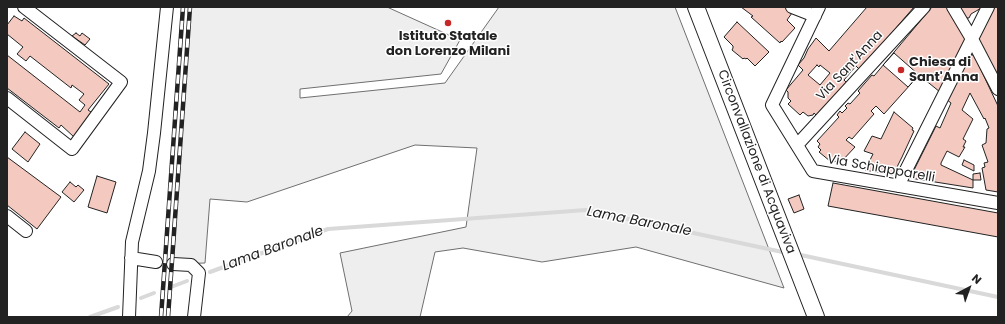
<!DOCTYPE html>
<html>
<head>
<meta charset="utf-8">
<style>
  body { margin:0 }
  #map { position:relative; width:1005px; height:324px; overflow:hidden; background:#fff; font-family:Poppins,sans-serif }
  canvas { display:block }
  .frame { position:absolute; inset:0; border:8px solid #222; pointer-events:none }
  .north { position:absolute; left:949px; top:268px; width:40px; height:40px; -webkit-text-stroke:3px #fff; paint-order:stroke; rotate:41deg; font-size:11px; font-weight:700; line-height:16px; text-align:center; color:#222 }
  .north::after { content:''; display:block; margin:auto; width:14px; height:18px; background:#222; clip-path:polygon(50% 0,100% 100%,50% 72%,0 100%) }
</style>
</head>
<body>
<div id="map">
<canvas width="1005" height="324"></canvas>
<div class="frame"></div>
<div class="north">N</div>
</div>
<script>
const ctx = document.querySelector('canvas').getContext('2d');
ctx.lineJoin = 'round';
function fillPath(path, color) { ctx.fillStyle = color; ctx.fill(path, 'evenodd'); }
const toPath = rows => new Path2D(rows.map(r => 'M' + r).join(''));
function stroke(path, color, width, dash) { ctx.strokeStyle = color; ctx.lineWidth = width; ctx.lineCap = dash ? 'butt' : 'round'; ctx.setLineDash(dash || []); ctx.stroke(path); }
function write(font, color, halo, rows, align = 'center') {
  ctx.font = font + ' Poppins,sans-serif'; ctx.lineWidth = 3; ctx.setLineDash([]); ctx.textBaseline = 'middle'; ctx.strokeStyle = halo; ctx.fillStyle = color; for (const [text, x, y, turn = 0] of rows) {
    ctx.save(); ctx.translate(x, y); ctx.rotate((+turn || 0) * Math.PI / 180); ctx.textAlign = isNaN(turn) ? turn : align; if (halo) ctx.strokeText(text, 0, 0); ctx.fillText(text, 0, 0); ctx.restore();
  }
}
const green = toPath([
  [191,7,387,7,460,40,441,74,300,89,300,98,445,83,499,7,675,7,784,288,636,247,542,262,463,248,435,252,420,317,347,317,352,311,340,253,466,227,477,148,415,145,247,202,210,199,205,263,173,264,191,7]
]);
fillPath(green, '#eee');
stroke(green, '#6f6f6f', 1);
stroke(toPath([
  [796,254,998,297],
  [210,272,328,229,586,210,787,253],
  [171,287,187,281],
  [141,298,154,293],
  [90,317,118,307]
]), '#d9d9d9', 4);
const building = toPath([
  [741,7,787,7,792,13,787,20,795,28,782,42,781,41,780,43,751,17,753,16,741,7],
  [867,7,914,7,860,70,856,66,844,80,847,83,817,116,814,113,813,115,808,116,803,112,800,115,788,104,791,101,788,98,788,92,786,90,803,70,798,65,804,58,808,49,816,38,829,51,867,7],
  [817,65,819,67,820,65,830,73,820,85,808,75,817,65],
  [932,7,948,7,967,39,940,92,919,75,884,114,876,106,871,111,874,114,852,139,849,137,846,140,855,147,841,162,838,159,835,162,831,159,830,161,819,152,821,150,818,147,820,144,817,141,839,117,837,115,840,111,842,113,847,108,845,106,848,103,850,104,860,93,858,91,872,75,874,76,932,7],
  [960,7,983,7,971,14,969,18,966,18,960,7],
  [995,7,998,7,998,75,996,75,977,38,995,7],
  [14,16,22,21,24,18,109,84,88,110,94,114,74,137,61,125,59,128,7,88,7,55,80,112,85,105,79,100,84,94,72,85,71,88,30,56,26,61,17,54,23,47,7,34,7,25,14,16],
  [737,22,769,52,755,66,747,58,746,59,744,58,743,59,732,50,733,48,733,46,724,37,737,22],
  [76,33,80,36,82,33,90,39,85,45,72,36,76,33],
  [894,53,919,75,908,87,883,65,894,53],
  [969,55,974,55,998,106,998,192,986,190,982,168,985,167,984,163,988,162,982,145,986,143,987,129,989,128,985,118,984,119,970,93,962,110,973,119,963,139,966,141,963,147,965,147,959,157,947,151,941,163,941,165,973,180,973,188,910,178,936,126,940,128,951,103,946,99,969,55],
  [894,112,913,128,912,130,914,131,902,157,893,175,865,170,873,154,864,151,872,136,881,139,894,112],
  [25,132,40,144,28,162,12,149,25,132],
  [7,157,61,197,37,229,7,205,7,157],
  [964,160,974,165,974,171,962,165,964,160],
  [980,173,981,180,973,180,973,174,980,173],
  [97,176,116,182,107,213,88,207,97,176],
  [70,182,76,187,78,185,84,190,74,202,62,192,70,182],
  [833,183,998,213,998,237,828,206,833,183],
  [799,195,804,209,794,213,788,199,799,195]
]);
fillPath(building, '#f3c9c0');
stroke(building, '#222', 1);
const minor = toPath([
  [792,7,815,16],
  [819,7,772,105,813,171,998,203],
  [953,7,972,39,998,89],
  [7,98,72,149,121,82,24,7],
  [797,145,924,7],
  [898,186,988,7],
  [7,216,26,231],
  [131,258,156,262],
  [173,264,191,265,199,273,194,317],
  [129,317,132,242,149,171,154,133,167,7]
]);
const secondary = toPath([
  [696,7,816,317]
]);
stroke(minor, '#222', 14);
stroke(secondary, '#222', 18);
stroke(minor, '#fff', 12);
stroke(secondary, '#fff', 16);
const rail = toPath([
  [161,317,183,7],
  [168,317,190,7]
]);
stroke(rail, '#222', 4.5);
stroke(rail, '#fff', 3, [9]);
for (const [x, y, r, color] of [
  [448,23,4,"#c62828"],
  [901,70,4,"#c62828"]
]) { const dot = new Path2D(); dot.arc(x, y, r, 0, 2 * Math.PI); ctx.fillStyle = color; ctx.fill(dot); stroke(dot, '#fff', 1.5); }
write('bold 13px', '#222', '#fff', [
  ["Istituto Statale",448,37],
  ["don Lorenzo Milani",448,52],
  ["Chiesa di",909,63,"left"],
  ["Sant'Anna",909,78,"left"]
]);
write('13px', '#222', '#fff', [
  ["Via Sant'Anna",850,66,-47],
  ["Circonvallazione di Acquaviva",756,162,69],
  ["Via Schiapparelli",881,169,10]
]);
write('italic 14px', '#222', '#fff', [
  ["Lama Baronale",639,222,11],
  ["Lama Baronale",273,249,-20]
]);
</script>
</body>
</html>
